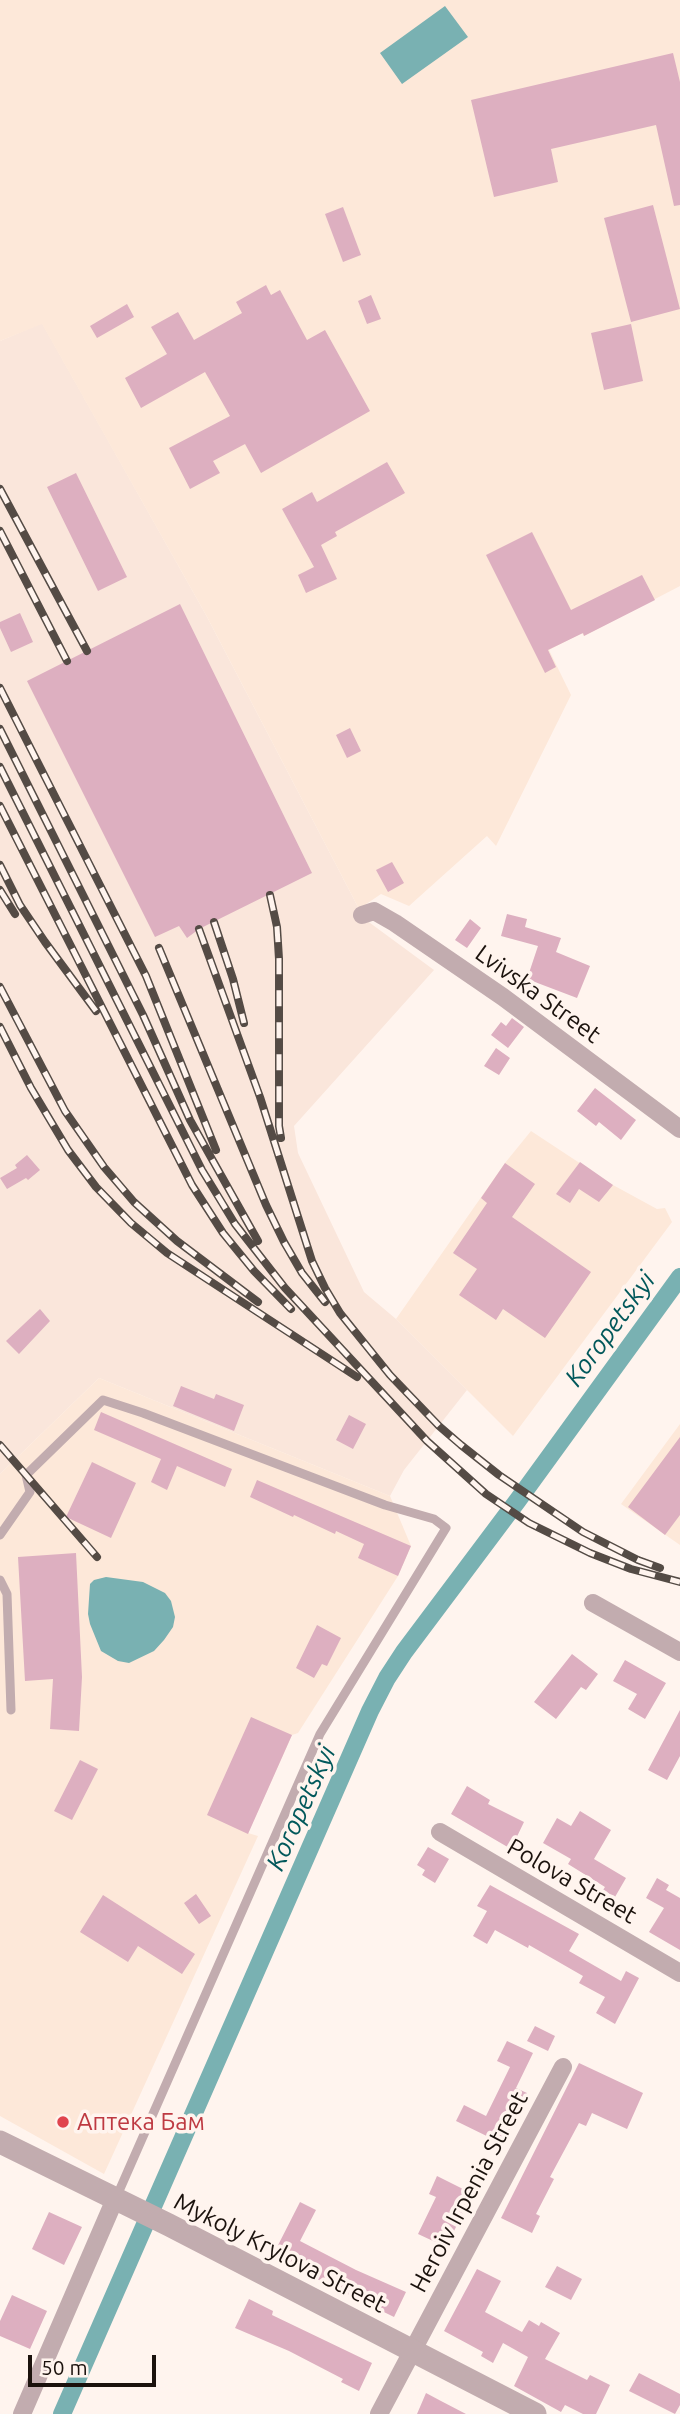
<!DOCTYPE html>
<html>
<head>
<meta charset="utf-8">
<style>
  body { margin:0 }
  #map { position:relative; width:680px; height:2414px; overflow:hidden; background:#fff4ee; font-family:Ubuntu,sans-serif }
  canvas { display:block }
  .scale { position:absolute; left:28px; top:2355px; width:128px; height:32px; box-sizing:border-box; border:4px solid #1b120d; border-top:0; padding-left:9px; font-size:21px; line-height:24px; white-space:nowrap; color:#1b120d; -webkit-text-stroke:5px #fff4ee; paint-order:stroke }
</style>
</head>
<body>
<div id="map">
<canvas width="680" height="2414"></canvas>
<div class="scale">50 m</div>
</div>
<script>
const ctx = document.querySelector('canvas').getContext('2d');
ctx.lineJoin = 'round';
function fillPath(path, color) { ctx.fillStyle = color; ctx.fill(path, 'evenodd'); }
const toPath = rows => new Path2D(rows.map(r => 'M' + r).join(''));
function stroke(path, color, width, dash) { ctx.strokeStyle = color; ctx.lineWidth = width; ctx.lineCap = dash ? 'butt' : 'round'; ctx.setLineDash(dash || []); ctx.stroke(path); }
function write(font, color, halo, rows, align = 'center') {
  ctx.font = font + ' Ubuntu,sans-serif'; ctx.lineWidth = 7; ctx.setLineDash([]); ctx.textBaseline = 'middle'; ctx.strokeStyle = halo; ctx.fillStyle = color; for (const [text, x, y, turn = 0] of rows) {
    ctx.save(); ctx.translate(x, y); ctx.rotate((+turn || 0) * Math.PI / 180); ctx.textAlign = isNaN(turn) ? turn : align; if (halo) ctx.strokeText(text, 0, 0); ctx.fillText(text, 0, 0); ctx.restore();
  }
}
fillPath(toPath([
  [42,323,206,615,359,909,366,920,434,970,294,1126,298,1153,364,1292,396,1319,467,1390,404,1470,390,1496,99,1378,0,1474,0,341]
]), '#fae6db');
fillPath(toPath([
  [0,0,680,0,680,586,584,636,582,633,549,650,571,695,496,846,487,836,409,906,381,894,359,909,206,615,42,324,0,341],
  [531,1131,613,1185,657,1209,665,1208,672,1222,513,1436,396,1319,505,1163],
  [99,1378,390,1496,411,1546,398,1576,298,1733,292,1735,248,1833,258,1836,104,2174,0,2116,0,1474],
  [680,1424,680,1545,621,1504]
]), '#fde8d9');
fillPath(toPath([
  [445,6,468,37,402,84,380,53],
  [106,1577,143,1582,165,1593,171,1601,175,1617,173,1627,164,1640,154,1651,129,1663,118,1661,101,1651,90,1624,88,1614,90,1584,94,1580]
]), '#79b1b2');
stroke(toPath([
  [62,2414,370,1711,387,1678,404,1652,518,1500,680,1277]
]), '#79b1b2', 18);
fillPath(toPath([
  [673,53,680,82,680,205,674,206,656,125,551,149,558,182,494,197,471,100],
  [653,205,680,309,631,322,604,218],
  [343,207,361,255,343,262,325,214],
  [266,285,271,295,280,290,307,340,325,330,370,411,261,473,245,444,213,461,220,473,190,489,169,448,230,416,205,372,141,408,125,378,167,354,151,327,178,312,194,340,242,313,236,302],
  [371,295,381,319,367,324,358,301],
  [127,304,134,317,97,338,90,326],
  [631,324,643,381,604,390,591,333],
  [387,462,405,493,335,532,337,536,321,545,337,579,306,593,298,575,314,567,282,509,312,492,317,502],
  [76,473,127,577,98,591,47,487],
  [532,532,571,610,642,575,655,600,584,636,583,633,548,650,556,667,545,673,486,555],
  [180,604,312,873,199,929,187,938,179,926,155,937,27,681],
  [20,613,33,642,11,652,0,628,0,622],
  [350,728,361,751,347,758,336,735],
  [392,862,404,883,388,892,376,870],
  [507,914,527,919,525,927,561,938,556,952,590,966,577,998,527,979,538,946,501,936],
  [470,919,481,928,467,948,455,940],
  [512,1018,524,1027,508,1048,491,1035,501,1022,506,1026],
  [496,1048,510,1058,499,1075,484,1066],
  [595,1088,636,1120,621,1140,599,1122,596,1126,577,1111],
  [27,1155,40,1170,28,1180,26,1178,7,1189,0,1178,17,1168,15,1165],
  [580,1162,613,1185,599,1202,579,1189,570,1203,556,1194],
  [505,1163,535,1184,512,1217,591,1272,545,1338,503,1309,496,1320,459,1295,477,1269,453,1253,487,1203,481,1198],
  [40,1309,50,1321,19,1354,6,1341],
  [181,1386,214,1399,216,1394,244,1405,234,1431,173,1406],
  [101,1412,232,1469,225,1487,177,1466,167,1490,151,1482,161,1459,94,1430],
  [349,1415,366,1424,353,1449,336,1440],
  [680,1437,680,1515,665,1535,628,1507],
  [92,1462,136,1483,111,1538,66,1517],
  [257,1480,411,1546,398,1576,358,1558,364,1544,336,1531,335,1534,294,1515,293,1517,250,1497],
  [76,1553,82,1677,79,1731,50,1729,53,1679,25,1681,18,1557],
  [317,1625,341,1638,327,1666,322,1664,314,1678,296,1668],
  [572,1654,598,1674,586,1690,581,1687,556,1719,534,1702],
  [625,1660,666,1683,645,1719,628,1709,637,1694,613,1681],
  [680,1710,680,1756,667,1780,648,1770],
  [251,1717,292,1735,248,1834,207,1815],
  [80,1760,98,1769,72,1820,54,1811],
  [467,1786,490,1800,488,1804,524,1822,511,1849,451,1814],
  [580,1811,611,1830,594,1859,626,1878,615,1897,603,1890,605,1887,568,1864,571,1859,543,1843,557,1818,571,1826],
  [428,1847,449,1859,435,1883,422,1875,425,1870,417,1865],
  [657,1878,669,1885,666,1890,680,1898,680,1950,649,1932,664,1908,646,1898],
  [490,1885,579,1934,569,1951,621,1981,626,1971,639,1978,615,2024,596,2013,605,1997,579,1983,583,1976,529,1945,528,1948,495,1930,487,1944,473,1936,487,1911,477,1906],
  [196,1894,211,1916,199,1924,184,1903],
  [103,1895,195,1954,182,1974,138,1946,128,1962,80,1932],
  [535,2026,555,2036,548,2051,527,2041],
  [507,2041,533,2053,516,2088,527,2093,503,2144,456,2121,464,2105,486,2116,510,2067,497,2061],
  [579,2063,643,2093,627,2129,592,2113,586,2126,579,2123,550,2177,554,2179,536,2214,540,2216,532,2233,501,2218],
  [437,2176,475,2195,467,2213,464,2211,446,2247,418,2234,436,2197,429,2194],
  [300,2202,316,2210,300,2241,356,2270,406,2292,394,2317,272,2257],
  [49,2212,82,2227,64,2265,32,2249],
  [557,2266,582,2279,571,2300,545,2287],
  [477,2269,501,2281,485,2312,522,2332,529,2320,539,2326,541,2322,560,2333,545,2359,587,2380,590,2375,610,2385,596,2414,583,2414,565,2405,561,2412,514,2386,528,2357,503,2343,493,2363,481,2356,483,2352,444,2331],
  [12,2295,47,2311,30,2349,0,2336,0,2321],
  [249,2299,273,2311,272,2315,372,2363,359,2391,341,2382,343,2379,289,2351,235,2328],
  [639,2373,680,2394,680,2405,675,2414,629,2391],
  [426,2393,441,2401,466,2414,417,2414]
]), '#ddafc0');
stroke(toPath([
  [0,1535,30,1492,26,1475,103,1400,143,1413,385,1505,434,1519,446,1528,320,1734,116,2198],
  [0,1580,7,1594,11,1710]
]), '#c2acaf', 9);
stroke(toPath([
  [362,915,374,911,395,923,503,997,680,1129],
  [593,1603,680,1652],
  [440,1832,680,1973],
  [22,2414,115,2199],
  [379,2414,563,2067]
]), '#c2acaf', 18);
stroke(toPath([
  [0,2142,169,2225,535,2414]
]), '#c2acaf', 23);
const rail = toPath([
  [0,489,87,651],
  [0,531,67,661],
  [0,688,146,976,216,1150],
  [0,729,143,1015,190,1120,258,1241],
  [0,767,202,1170,235,1224,285,1288,427,1441,486,1494,529,1523,590,1553,631,1569,680,1582],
  [0,806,192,1185,223,1233,254,1271,291,1309],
  [0,865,20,905,45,942,96,1011],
  [0,890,15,914],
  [270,895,277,927,279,959,279,1126,281,1138],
  [214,922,233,979,244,1023],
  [199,929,260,1097,312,1261,325,1288,340,1313,390,1375,439,1426,461,1445,499,1475,583,1532,638,1560,660,1568],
  [159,948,266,1205,284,1242,302,1273,325,1302],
  [0,987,65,1111,104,1167,134,1202,177,1241,258,1302],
  [0,1027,31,1088,68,1150,96,1187,131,1223,167,1253,357,1377],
  [0,1445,97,1557]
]);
stroke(rail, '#544b45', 8);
stroke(rail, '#fff4ee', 5, [16]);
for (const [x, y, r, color] of [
  [63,2122,7,"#e0444e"]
]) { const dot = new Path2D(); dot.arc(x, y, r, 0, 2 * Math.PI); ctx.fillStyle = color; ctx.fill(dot); stroke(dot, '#fff4ee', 2.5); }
write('24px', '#1b120d', '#fff4ee', [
  ["Lvivska Street",538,994,36],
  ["Polova Street",572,1881,30],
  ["Heroiv Irpenia Street",469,2192,-62],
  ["Mykoly Krylova Street",280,2253,27]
]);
write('24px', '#be3a42', '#fff4ee', [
  ["Аптека Бам",77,2122]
], 'left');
write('italic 26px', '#02585b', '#fff4ee', [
  ["Koropetskyi",610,1329,-54],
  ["Koropetskyi",301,1808,-66]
]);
</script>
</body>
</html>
